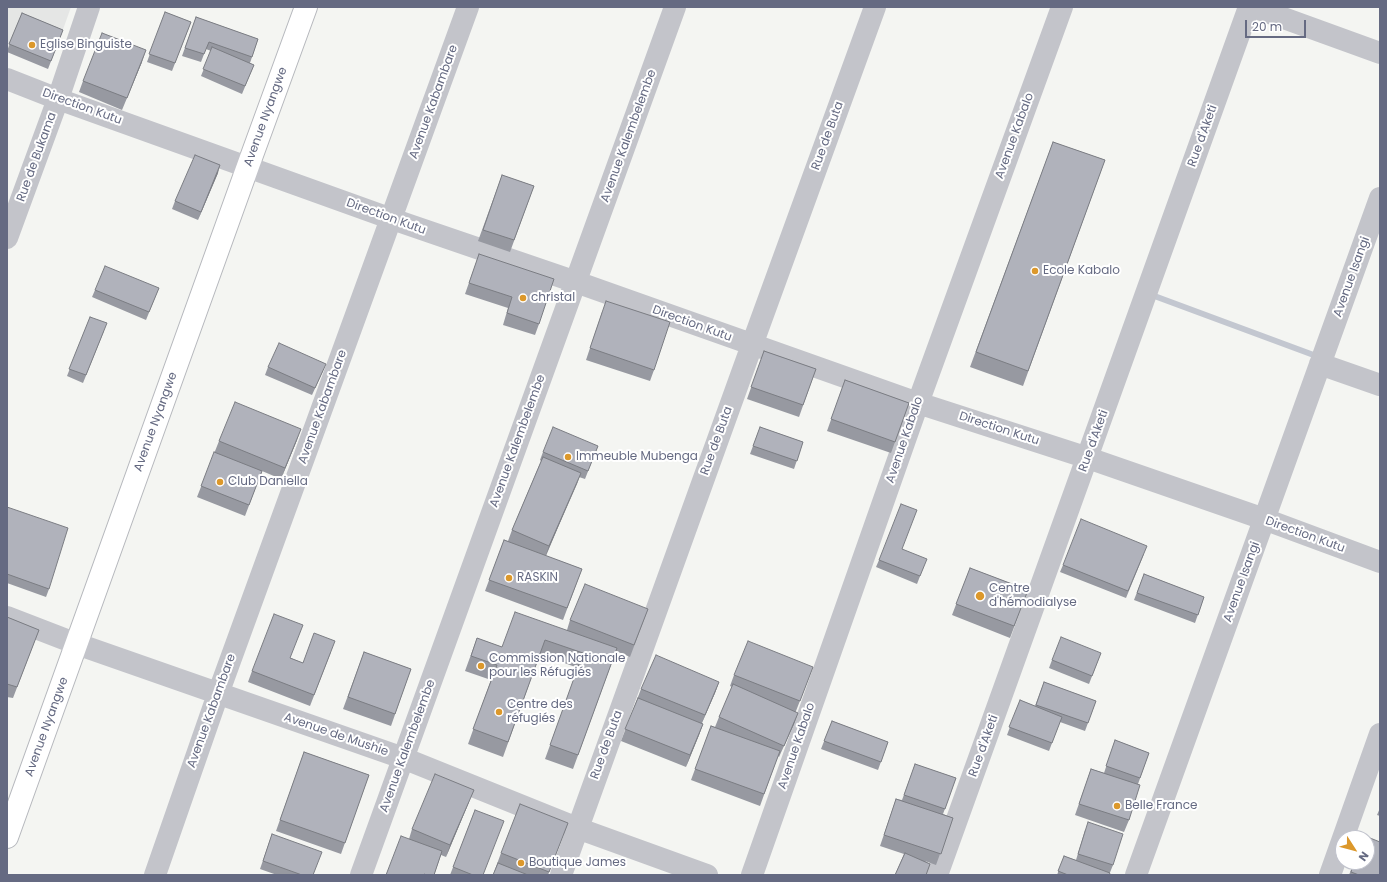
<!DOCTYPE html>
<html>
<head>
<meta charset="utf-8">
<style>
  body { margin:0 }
  #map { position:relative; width:1387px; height:882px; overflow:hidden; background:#f4f5f2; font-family:Poppins,sans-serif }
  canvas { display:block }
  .frame { position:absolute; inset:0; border:8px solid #656a82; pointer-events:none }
  .north { position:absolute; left:1335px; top:830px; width:40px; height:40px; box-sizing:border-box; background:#fff; border:1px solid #c1c3cd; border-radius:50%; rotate:126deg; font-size:11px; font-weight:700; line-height:16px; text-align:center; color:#656a82 }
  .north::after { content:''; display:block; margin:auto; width:14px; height:18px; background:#dc982b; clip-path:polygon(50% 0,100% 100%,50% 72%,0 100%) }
  .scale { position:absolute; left:1245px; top:20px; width:61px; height:18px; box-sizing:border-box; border:2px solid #656a82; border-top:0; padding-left:5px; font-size:12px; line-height:14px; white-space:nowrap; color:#656a82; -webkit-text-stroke:3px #fff; paint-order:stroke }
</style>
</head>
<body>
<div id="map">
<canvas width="1387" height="882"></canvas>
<div class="frame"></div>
<div class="north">N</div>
<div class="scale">20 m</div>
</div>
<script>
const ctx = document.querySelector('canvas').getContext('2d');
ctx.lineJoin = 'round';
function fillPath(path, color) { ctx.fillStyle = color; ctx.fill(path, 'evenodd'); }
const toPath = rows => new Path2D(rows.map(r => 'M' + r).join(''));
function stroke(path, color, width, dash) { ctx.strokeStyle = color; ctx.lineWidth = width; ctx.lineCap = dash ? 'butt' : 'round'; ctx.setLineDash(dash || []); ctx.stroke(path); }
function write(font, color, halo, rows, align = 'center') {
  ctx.font = font + ' Poppins,sans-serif'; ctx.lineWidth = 4; ctx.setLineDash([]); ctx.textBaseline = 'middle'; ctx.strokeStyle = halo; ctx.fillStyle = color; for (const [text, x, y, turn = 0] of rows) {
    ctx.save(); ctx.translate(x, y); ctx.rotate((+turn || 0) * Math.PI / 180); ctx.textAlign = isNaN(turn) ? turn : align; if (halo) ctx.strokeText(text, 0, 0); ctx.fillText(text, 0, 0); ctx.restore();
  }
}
fillPath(toPath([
  [7,7,71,7,60,38,7,52]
]), '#e5e6e5');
stroke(toPath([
  [1149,294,1319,357]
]), '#c3c7d0', 6);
const major = toPath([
  [7,837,248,166,306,7]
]);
stroke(major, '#b6b8bd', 24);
stroke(toPath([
  [1253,7,1380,53],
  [7,79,58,99,392,219,576,282,918,403,1088,458,1264,519,1380,562],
  [7,238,58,99,89,7],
  [1320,364,1380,385],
  [7,617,77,644,403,758,577,828,707,875],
  [155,875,218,694,468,7],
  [361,875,675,7],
  [561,875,752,345,875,7],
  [752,875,918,403,1062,7],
  [937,875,1249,7],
  [1136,875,1380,198],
  [1330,875,1380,734]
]), '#c3c4ca', 22);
stroke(major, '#fff', 22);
fillPath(toPath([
  [165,12,191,22,172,71,147,62],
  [22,13,63,30,48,69,7,52,7,51],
  [196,17,258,39,250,63,254,65,242,94,201,76,211,51,206,49,201,62,182,56],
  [142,62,122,110,79,92,83,81],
  [1053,142,1105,160,1023,386,970,367],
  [218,173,198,220,172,209,175,201],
  [502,175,534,186,510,252,478,241],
  [479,254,539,324,535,335,503,325,508,308,465,294],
  [159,288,146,320,92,297,95,290],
  [602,312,654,370,650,381,586,360],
  [90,317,104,331,83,383,67,376],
  [764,351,816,369,799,417,747,399],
  [268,367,323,371,312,395,265,375],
  [845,380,909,403,891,453,827,431],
  [760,427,803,442,794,469,750,454],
  [297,440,281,479,262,471,245,516,197,497,219,441],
  [598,446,585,479,579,477,546,556,582,569,563,620,485,591,504,540,508,541,512,530,541,461,540,460,543,452],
  [7,507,49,589,46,597,7,583],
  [902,549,924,566,917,584,876,567,879,560],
  [1144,554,1126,598,1060,572,1063,565],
  [970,568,1028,590,1010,638,952,615],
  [1144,574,1204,597,1195,623,1134,600],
  [648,609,630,657,616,651,573,769,545,759,578,668,540,654,503,757,468,744,491,680,465,671,477,638,502,647,567,630,570,620],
  [7,617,39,630,13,698,7,697],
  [331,652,310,706,248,682,252,671,291,658,303,663],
  [364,652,411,669,391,726,343,709],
  [1101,653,1089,684,1049,668,1052,660],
  [813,667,796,711,794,724,779,757,778,756,760,806,691,780,711,726,715,727,719,717,732,687,730,686,734,675],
  [719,682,715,693,702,723,703,724,699,735,686,767,621,741,641,689],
  [1044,682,1096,701,1085,731,1060,722,1049,751,1007,735,1020,700,1035,706],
  [832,721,888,742,878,770,821,749],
  [1115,740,1149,753,1138,784,1129,820,1124,832,1075,815,1091,769,1104,773],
  [304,752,369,775,341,854,276,831],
  [915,764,956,778,943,814,953,818,936,865,925,861,930,864,926,875,895,875,904,854,880,846,896,799,902,800],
  [469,802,446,857,441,855,434,875,386,875,409,839,412,829],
  [1380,808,1380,816,1377,815],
  [475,810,483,875,450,875],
  [568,823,548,875,493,875,501,853],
  [1085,830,1113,865,1109,875,1057,875,1064,856,1076,860],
  [272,834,313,875,277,875,260,869],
  [1354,862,1380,875,1349,875]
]), '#9799a1');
fillPath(toPath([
  [146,50,142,62,122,110,127,98],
  [220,165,218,173,198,220,201,212],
  [301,429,297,440,281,479,285,468],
  [581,473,577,484,545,557,549,546],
  [719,682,715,693,700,727,705,715],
  [798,713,794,724,779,757,784,746],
  [703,724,699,735,686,767,690,755],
  [474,790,469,802,446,857,450,845]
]), '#7b7d83');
const building = toPath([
  [165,12,191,22,175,63,149,54,165,12],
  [22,13,63,30,51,61,9,44,22,13],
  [196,17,258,39,252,57,209,42,204,54,185,48,196,17],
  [102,33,146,50,127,98,83,81,102,33],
  [212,47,254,65,245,86,203,69,212,47],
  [1053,142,1105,160,1028,371,976,352,1053,142],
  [195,155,220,165,201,212,175,201,195,155],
  [502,175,534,186,514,240,483,230,502,175],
  [479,254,554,279,539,324,507,313,512,297,469,283,479,254],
  [105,266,159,288,149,312,95,290,105,266],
  [606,301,670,322,654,370,590,348,606,301],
  [90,317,107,323,86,375,69,369,90,317],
  [279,343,326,364,315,388,268,367,279,343],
  [764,351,816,369,803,405,751,387,764,351],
  [845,380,909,403,895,442,831,419,845,380],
  [235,402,301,429,285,468,219,441,235,402],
  [553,427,598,446,588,471,543,452,553,427],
  [760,427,803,442,797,461,753,446,760,427],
  [214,452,262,471,249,505,201,486,214,452],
  [543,457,581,473,549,546,512,530,543,457],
  [901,504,917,510,902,549,927,559,920,576,879,560,901,504],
  [7,507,68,528,49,589,7,574,7,507],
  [1081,519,1147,546,1128,591,1063,565,1081,519],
  [504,540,582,569,567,608,489,580,504,540],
  [970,568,1028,590,1014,626,956,604,970,568],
  [1144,574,1204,597,1198,615,1137,593,1144,574],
  [585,584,648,609,634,645,570,620,585,584],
  [515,612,617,648,578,755,550,745,583,653,545,640,508,742,473,729,497,665,471,656,477,638,502,647,515,612],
  [274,614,303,625,290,658,303,663,314,633,335,641,314,695,252,671,274,614],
  [7,617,39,630,17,687,7,684,7,617],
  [1061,637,1101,653,1092,676,1052,660,1061,637],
  [748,641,813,667,800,701,734,675,748,641],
  [364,652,411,669,395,714,348,697,364,652],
  [656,655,719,682,705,715,641,689,656,655],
  [1044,682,1096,701,1088,723,1036,705,1044,682],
  [733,684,798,713,784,746,719,717,733,684],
  [638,698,703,724,690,755,625,729,638,698],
  [1020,700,1062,717,1052,743,1009,727,1020,700],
  [832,721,888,742,881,762,824,741,832,721],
  [711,726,780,751,764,794,695,769,711,726],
  [1115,740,1149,753,1140,778,1106,766,1115,740],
  [304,752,369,775,345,843,280,820,304,752],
  [915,764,956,778,945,809,904,795,915,764],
  [1091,769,1140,785,1129,820,1079,804,1091,769],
  [435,774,474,790,450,845,412,829,435,774],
  [896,799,953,818,941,854,884,835,896,799],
  [520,804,568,823,549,872,501,853,520,804],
  [475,810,504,821,483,875,473,875,453,867,475,810],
  [1088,822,1123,834,1113,865,1078,854,1088,822],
  [272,834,322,852,313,875,302,875,263,861,272,834],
  [401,836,442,851,434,875,427,875,424,874,424,875,386,875,401,836],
  [1365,836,1380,842,1380,875,1359,875,1351,872,1354,862,1367,862,1367,838,1364,838,1365,836],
  [905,853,930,864,926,875,895,875,905,853],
  [1064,856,1110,873,1109,875,1068,875,1058,871,1064,856],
  [498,863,528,875,493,875,498,863]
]);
fillPath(building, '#b0b2bb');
stroke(building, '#7b7d83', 1);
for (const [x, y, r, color] of [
  [32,45,4,"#dc982b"],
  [1035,271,4,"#dc982b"],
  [523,298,4,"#dc982b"],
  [568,457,4,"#dc982b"],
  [220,482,4,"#dc982b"],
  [509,578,4,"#dc982b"],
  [980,596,5,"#dc982b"],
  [481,666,4,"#dc982b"],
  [499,712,4,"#dc982b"],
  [1117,806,4,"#dc982b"],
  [521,863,4,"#dc982b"]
]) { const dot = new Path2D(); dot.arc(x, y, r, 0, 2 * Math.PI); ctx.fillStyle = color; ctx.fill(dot); stroke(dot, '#fff', 1.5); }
write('12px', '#656a82', '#fff', [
  ["Eglise Binguiste",40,45],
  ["Ecole Kabalo",1043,271],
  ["christal",531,298],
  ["Immeuble Mubenga",576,457],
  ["Club Daniella",228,482],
  ["RASKIN",517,578],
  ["Centre",989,589],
  ["d'hémodialyse",989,603],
  ["Commission Nationale",489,659],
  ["pour les Réfugiés",489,673],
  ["Centre des",507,705],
  ["réfugiés",507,719],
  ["Belle France",1125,806],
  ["Boutique James",529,863]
], 'left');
write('12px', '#656a82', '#fff', [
  ["Avenue Kabambare",434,102,-70],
  ["Direction Kutu",82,107,20],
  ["Avenue Nyangwe",266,117,-70],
  ["Avenue Kalembelembe",629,136,-70],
  ["Rue de Buta",828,136,-70],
  ["Avenue Kabalo",1015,136,-70],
  ["Rue d'Aketi",1203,136,-70],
  ["Rue de Bukama",37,157,-70],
  ["Direction Kutu",386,217,20],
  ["Avenue Isangi",1352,277,-70],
  ["Direction Kutu",692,324,20],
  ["Avenue Kabambare",323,407,-70],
  ["Avenue Nyangwe",156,422,-70],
  ["Direction Kutu",999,429,18],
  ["Avenue Kabalo",905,440,-71],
  ["Avenue Kalembelembe",518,441,-70],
  ["Rue de Buta",717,441,-70],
  ["Rue d'Aketi",1094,441,-70],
  ["Direction Kutu",1305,535,20],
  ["Avenue Isangi",1242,582,-70],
  ["Avenue Kabambare",212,711,-70],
  ["Avenue Nyangwe",47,727,-70],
  ["Avenue de Mushie",336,735,19],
  ["Rue de Buta",607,745,-70],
  ["Avenue Kalembelembe",408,746,-70],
  ["Avenue Kabalo",797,746,-71],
  ["Rue d'Aketi",984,746,-70]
]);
</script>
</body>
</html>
